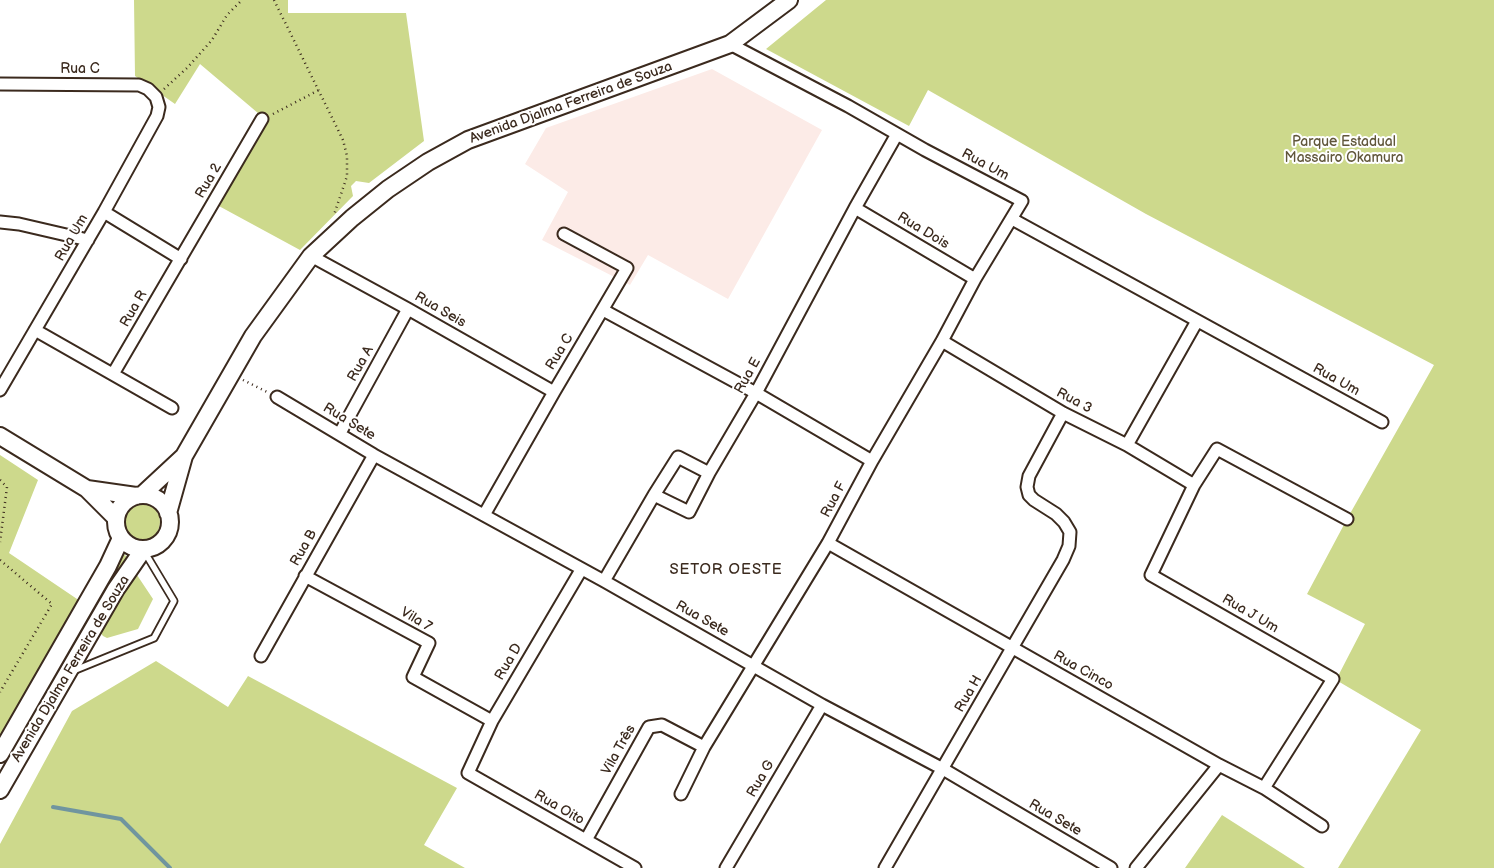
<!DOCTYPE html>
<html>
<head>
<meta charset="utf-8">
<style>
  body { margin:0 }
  canvas { display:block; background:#fff }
</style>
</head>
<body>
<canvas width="1494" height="868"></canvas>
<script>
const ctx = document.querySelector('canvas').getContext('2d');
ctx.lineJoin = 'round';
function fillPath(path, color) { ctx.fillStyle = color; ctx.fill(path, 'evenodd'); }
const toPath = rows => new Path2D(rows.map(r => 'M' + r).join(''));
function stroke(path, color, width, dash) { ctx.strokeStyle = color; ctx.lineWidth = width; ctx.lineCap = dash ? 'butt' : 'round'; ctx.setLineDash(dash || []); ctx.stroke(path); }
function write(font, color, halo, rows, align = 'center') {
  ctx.font = font + ' "Balsamiq Sans",sans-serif'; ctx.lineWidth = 4; ctx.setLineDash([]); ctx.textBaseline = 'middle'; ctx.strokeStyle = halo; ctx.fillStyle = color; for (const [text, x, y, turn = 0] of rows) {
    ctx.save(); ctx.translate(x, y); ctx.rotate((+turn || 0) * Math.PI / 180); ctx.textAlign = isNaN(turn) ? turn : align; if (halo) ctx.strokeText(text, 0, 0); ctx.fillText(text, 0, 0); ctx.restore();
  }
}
fillPath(toPath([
  [712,69,822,130,728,299,648,255,630,285,542,240,568,192,525,164,546,128]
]), '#fcebe7');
fillPath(toPath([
  [134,0,288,0,288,13,406,13,424,141,369,183,356,181,351,186,353,196,300,250,217,205,265,119,200,64,175,104,135,76],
  [826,0,1494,0,1494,868,1338,868,1421,730,1336,680,1365,624,1307,594,1347,519,1434,365,1146,214,928,90,909,126,766,49],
  [0,455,38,480,9,553,80,601,0,737],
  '122 522a19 19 0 1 1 38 0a19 19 0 1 1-38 0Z',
  [124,554,127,557,122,566,25,731,22,731,120,556],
  [135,572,153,599,138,629,107,638,103,636,100,632],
  [156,661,228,707,248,676,457,788,424,845,465,868,0,868,0,844,72,711],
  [1222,815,1305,868,1185,868]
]), '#cdd98c');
stroke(toPath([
  [53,807,121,819,170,868]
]), '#70959f', 4);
const service = toPath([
  [73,671,154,638,174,601,144,551]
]);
const minor = toPath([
  [0,84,139,85,148,89,156,97,159,107,157,116,104,212,0,390],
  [855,208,975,279],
  [104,212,181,259],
  [1012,219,1382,422],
  [0,222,19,224,88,240],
  [311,256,408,309,554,392],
  [603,310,756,393,872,461],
  [35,330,172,408],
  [942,341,1063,413,1127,445,1194,485],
  [113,374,262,119],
  [277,397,374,455,604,581,822,705,943,769,1111,868],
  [340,433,408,309],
  [1127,445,1197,321],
  [654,495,689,512,709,473],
  [484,515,554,392,627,268,564,234],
  [828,543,1219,765,1264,788,1322,826],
  [581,570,492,721,468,773,635,868],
  [305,576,429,643,413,677,492,721],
  [604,581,654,495,678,457,709,473,756,393,855,208,897,134],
  [261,656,374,455],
  [1264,788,1333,679,1151,575,1194,485,1217,449,1347,519],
  [681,794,704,747,828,543,872,461,942,341,975,279,1022,201,925,150,848,106,730,44],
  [586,840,649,727,662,725,704,747],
  [726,868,822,705],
  [885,868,1012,648,1063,560,1069,546,1070,532,1064,522,1056,514,1034,500,1029,495,1027,487,1029,476,1063,413],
  [1136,868,1219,765]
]);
const secondary = toPath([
  [0,436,87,489,116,518],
  [87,489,136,496],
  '116 522a27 27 0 1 1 54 0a27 27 0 1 1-54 0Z',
  [142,495,184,456],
  [168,513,184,456,253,336,311,256,352,218,388,189,428,162,468,140,730,44,789,0],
  [0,754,108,566,121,538],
  [0,790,116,589,143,550]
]);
stroke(service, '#3b2a1e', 9);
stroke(minor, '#3b2a1e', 15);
stroke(secondary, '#3b2a1e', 20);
stroke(toPath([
  [274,0,343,140,347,156,347,176,334,215],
  [164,89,188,67,212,40,227,15,242,0],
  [273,114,319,90],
  [243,380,267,392],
  [0,480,7,487,0,542],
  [0,560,52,604,0,692]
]), '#3b2a1e', 2.5, [1, 4]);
stroke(service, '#fff', 5.5);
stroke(minor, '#fff', 11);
stroke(secondary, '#fff', 16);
write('14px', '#3b2a1e', '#fff', [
  ["Rua C",80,69],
  ["Avenida Djalma Ferreira de Souza",571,103,-20],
  ["Rua Um",985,165,28],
  ["Rua 2",209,181,-60],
  ["Rua Dois",923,231,31],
  ["Rua Um",72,238,-60],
  ["Rua R",134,309,-60],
  ["Rua Seis",440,310,30],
  ["Rua C",560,352,-59],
  ["Rua A",361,364,-61],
  ["Rua E",748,376,-61],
  ["Rua Um",1336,380,29],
  ["Rua 3",1074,401,28],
  ["Rua Sete",349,422,31],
  ["Rua F",834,500,-62],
  ["Rua B",304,548,-61],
  ["Rua J Um",1250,614,30],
  ["Rua Sete",702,619,29],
  ["Vila 7",416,620,31],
  ["Rua D",509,662,-60],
  ["Avenida Djalma Ferreira de Souza",71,669,-59],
  ["Rua Cinco",1083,671,29],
  ["Rua H",969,694,-60],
  ["Vila Três",619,750,-61],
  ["Rua G",761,779,-60],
  ["Rua Oito",559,808,30],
  ["Rua Sete",1055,818,30]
]);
write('14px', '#60563a', '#fff', [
  ["Parque Estadual",1344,142],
  ["Massairo Okamura",1344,158]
]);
ctx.letterSpacing = '1px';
write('15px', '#3b2a1e', '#fff', [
  ["SETOR OESTE",726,570]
]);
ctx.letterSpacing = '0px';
</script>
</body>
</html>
